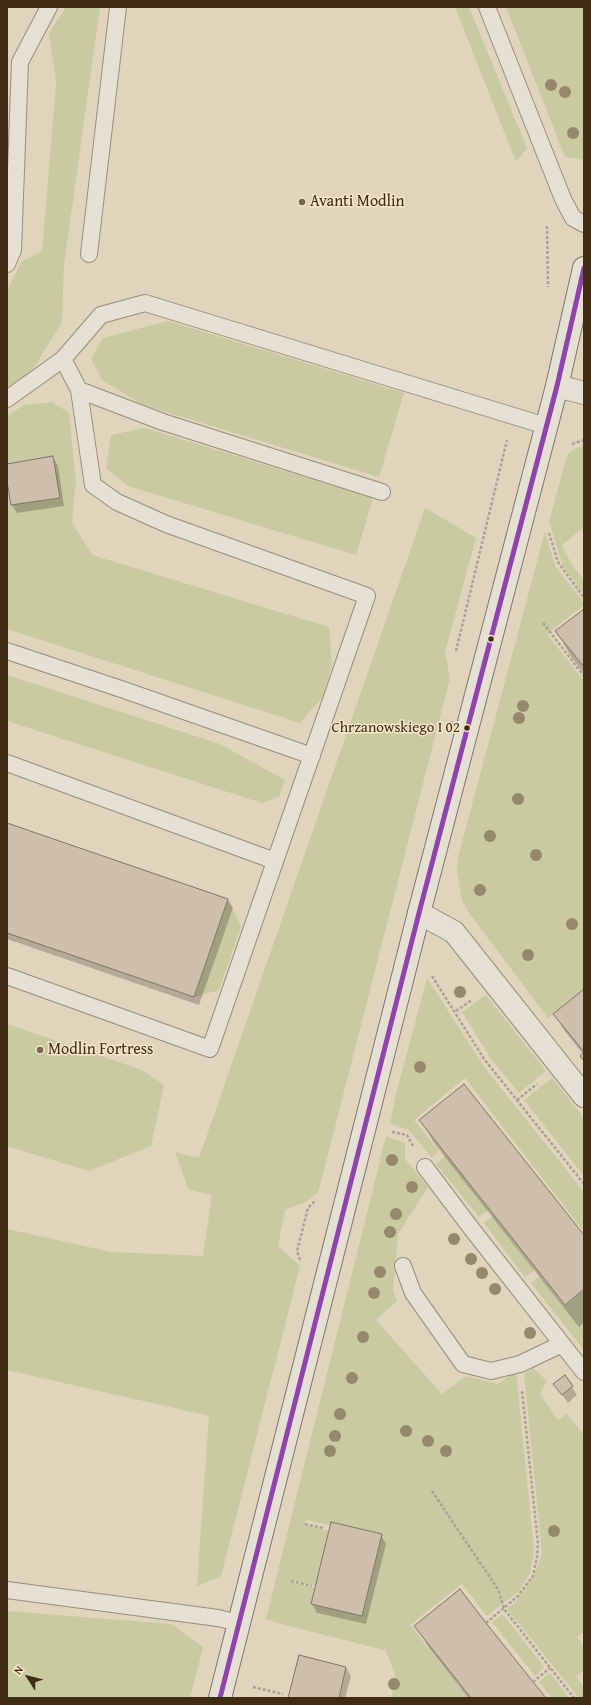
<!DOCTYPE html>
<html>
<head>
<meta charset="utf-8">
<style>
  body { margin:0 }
  #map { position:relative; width:591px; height:1705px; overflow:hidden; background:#e1d4bc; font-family:"Gentium Book Plus",serif }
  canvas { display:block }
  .frame { position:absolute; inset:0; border:8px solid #402c13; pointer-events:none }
  .north { position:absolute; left:8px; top:1657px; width:40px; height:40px; -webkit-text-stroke:3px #f5e6ca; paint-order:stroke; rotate:306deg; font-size:11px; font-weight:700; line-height:16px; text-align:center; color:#402c13 }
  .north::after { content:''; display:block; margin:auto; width:14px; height:18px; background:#402c13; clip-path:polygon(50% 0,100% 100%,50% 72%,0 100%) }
</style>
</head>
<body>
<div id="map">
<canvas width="591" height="1705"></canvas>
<div class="frame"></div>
<div class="north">N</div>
</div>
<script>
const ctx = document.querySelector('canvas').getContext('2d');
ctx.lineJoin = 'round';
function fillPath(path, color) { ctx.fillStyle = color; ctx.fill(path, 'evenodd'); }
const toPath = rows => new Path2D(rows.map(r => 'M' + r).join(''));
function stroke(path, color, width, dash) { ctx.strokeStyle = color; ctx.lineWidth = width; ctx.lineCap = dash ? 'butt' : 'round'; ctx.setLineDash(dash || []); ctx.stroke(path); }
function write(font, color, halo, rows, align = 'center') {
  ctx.font = font + ' "Gentium Book Plus",serif'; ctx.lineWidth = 3; ctx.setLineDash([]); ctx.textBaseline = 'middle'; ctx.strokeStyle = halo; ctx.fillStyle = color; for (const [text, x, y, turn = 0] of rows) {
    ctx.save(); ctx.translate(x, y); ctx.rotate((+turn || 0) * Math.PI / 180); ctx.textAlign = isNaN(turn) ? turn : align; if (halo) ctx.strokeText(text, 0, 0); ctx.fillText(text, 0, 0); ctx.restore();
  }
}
fillPath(toPath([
  [66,7,100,7,64,265,62,322,30,374,7,390,7,291,21,262,42,251,56,82,49,33],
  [455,7,469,7,527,148,516,162],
  [506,7,584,7,584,160,565,157],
  [168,321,404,393,379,477,143,405,102,380,91,359,103,338],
  [52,402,69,413,76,481,72,522,92,555,329,627,332,665,322,698,300,723,7,629,7,416,24,405],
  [145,428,373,498,356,555,128,486,106,468,111,435],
  [584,446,584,527,562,545,572,565,584,580,584,595,563,566,549,522,567,455,574,449],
  [425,508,476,538,445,652,450,678,318,1193,306,1202,285,1210,278,1246,300,1266,221,1576,197,1586,209,1416,7,1370,7,1229,111,1252,203,1256,212,1195,189,1190,175,1152,199,1158],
  [545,532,555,566,584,603,584,605,547,634,584,681,584,989,548,1018,469,913,462,900,457,872,458,857],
  [7,675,220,744,285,780,279,797,262,803,7,721],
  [228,899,241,926,219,990,194,997],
  [427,978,485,1068,584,1192,584,1232,465,1078,414,1120,439,1151,432,1158,409,1130,390,1124,396,1094],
  [486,995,546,1071,519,1093,491,1059,462,1012],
  [7,1024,142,1070,164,1085,151,1146,89,1171,7,1146],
  [552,1078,584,1118,584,1176,524,1100],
  [386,1136,405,1143,405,1159,428,1187,398,1234,393,1290,397,1301,376,1320,442,1394,466,1376,498,1384,516,1371,534,1551,530,1573,520,1590,487,1616,462,1584,410,1625,468,1698,391,1698,396,1678,385,1648,384,1650,281,1624,266,1619],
  [306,1520,330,1525,332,1522,381,1534,362,1616,312,1604,315,1588,291,1582,292,1580,316,1586,329,1531,305,1525],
  [446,1156,488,1210,479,1217,436,1164],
  [493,1216,535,1270,525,1277,484,1223],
  [540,1276,564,1307,584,1291,584,1350,531,1283],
  [533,1368,547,1381,540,1394,558,1420,567,1414,584,1435,584,1632,577,1637,584,1646,584,1670,576,1677,584,1687,584,1698,579,1698,507,1609,516,1602,535,1574,542,1553,524,1374],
  [7,1611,171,1624,203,1647,190,1698,7,1698],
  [501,1615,504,1616,544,1667,535,1676,492,1622],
  [550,1673,569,1698,552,1698,539,1682]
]), '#c9c9a2');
fillPath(toPath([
  [53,457,58,466,64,506,17,513,12,505,7,465],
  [584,610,584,674,572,658,556,631],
  [7,824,228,900,233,908,199,1005,7,939],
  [584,991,584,1061,583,1054,564,1030,555,1014],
  [421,1120,584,1237,584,1322,579,1327,434,1143],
  [564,1376,577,1395,568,1403,555,1384],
  [381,1535,386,1544,366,1624,317,1613,312,1604],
  [416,1626,545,1698,468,1698,429,1648],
  [346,1668,351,1676,345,1698,289,1698]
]), '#0003');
const building = toPath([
  [53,456,60,498,11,505,7,481,7,464,53,456],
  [584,609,584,667,555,631,584,609],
  [7,823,228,899,194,997,7,933,7,823],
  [584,989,584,1061,580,1056,584,1052,553,1014,584,989],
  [464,1084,584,1235,584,1289,565,1305,419,1120,464,1084],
  [565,1375,573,1386,562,1395,553,1384,565,1375],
  [331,1522,382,1534,362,1616,311,1604,331,1522],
  [460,1589,486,1623,546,1698,471,1698,414,1626,460,1589],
  [299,1655,346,1667,339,1698,288,1698,299,1655]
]);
fillPath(building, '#cebeab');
stroke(building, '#807667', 1);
const lane = toPath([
  [487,7,563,199,573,218,584,224],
  [89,254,118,7],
  [7,264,13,250,20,62,49,7],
  [79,390,163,422,382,492],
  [7,399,63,359,101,315,145,303,546,426],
  [7,651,124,690,312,756],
  [7,763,275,861],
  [7,976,210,1049,367,596,166,524,117,502,93,485,79,390,63,359],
  [425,1167,471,1228,584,1372],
  [403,1266,413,1293,463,1364,491,1371,520,1364,562,1344],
  [7,1590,218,1618,239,1623]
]);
const street = toPath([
  [557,386,584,393],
  [419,913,454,932,584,1096]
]);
const secondary = toPath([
  [220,1698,419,913,557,386,584,268]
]);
stroke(lane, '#988e7d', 18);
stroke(street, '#988e7d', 24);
stroke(secondary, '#807667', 24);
stroke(toPath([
  [547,226,548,287],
  [572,444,584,440],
  [549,533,558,562,584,598],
  [543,623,584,676],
  [456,651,507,440],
  [432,976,484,1059,584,1184],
  [456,1011,472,1000],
  [517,1100,537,1084],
  [392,1132,407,1135,413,1146],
  [300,1260,297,1251,308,1208,316,1200],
  [432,1491,499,1591,504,1609,574,1698],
  [305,1524,323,1528],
  [291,1581,312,1586],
  [486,1623,518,1596,533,1576,537,1557,538,1544,522,1390],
  [533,1682,550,1668],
  [253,1687,283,1694]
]), '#a9a296', 2.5, [3, 2]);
stroke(lane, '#e6e0d4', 16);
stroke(street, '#e6e0d4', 22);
stroke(secondary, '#e6e0d4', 22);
stroke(toPath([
  [220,1698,419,913,557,386,584,268]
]), '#8e44ad', 5);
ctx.fillStyle = '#95886c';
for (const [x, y] of [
  [551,85],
  [565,92],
  [573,133],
  [523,706],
  [519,718],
  [518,799],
  [490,836],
  [536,855],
  [480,890],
  [572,924],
  [528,955],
  [460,992],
  [420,1067],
  [392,1160],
  [412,1187],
  [396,1214],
  [390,1232],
  [454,1239],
  [471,1259],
  [380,1272],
  [482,1273],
  [495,1289],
  [374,1293],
  [530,1333],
  [363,1337],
  [352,1378],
  [340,1414],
  [406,1431],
  [335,1436],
  [428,1441],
  [330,1451],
  [446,1451],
  [554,1531],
  [394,1684]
]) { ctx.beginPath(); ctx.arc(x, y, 6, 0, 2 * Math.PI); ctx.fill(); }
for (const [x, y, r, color] of [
  [302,202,4,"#78674e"],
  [491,639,3.5,"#402c13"],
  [467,728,3.5,"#402c13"],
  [40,1050,4,"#78674e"]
]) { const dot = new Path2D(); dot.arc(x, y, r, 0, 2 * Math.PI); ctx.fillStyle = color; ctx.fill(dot); stroke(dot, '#f5e6ca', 1.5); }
write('15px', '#402c13', '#f5e6ca', [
  ["Chrzanowskiego I 02",460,728]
], 'right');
write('16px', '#402c13', '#f5e6ca', [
  ["Avanti Modlin",310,202],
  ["Modlin Fortress",48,1050]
], 'left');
</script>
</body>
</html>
